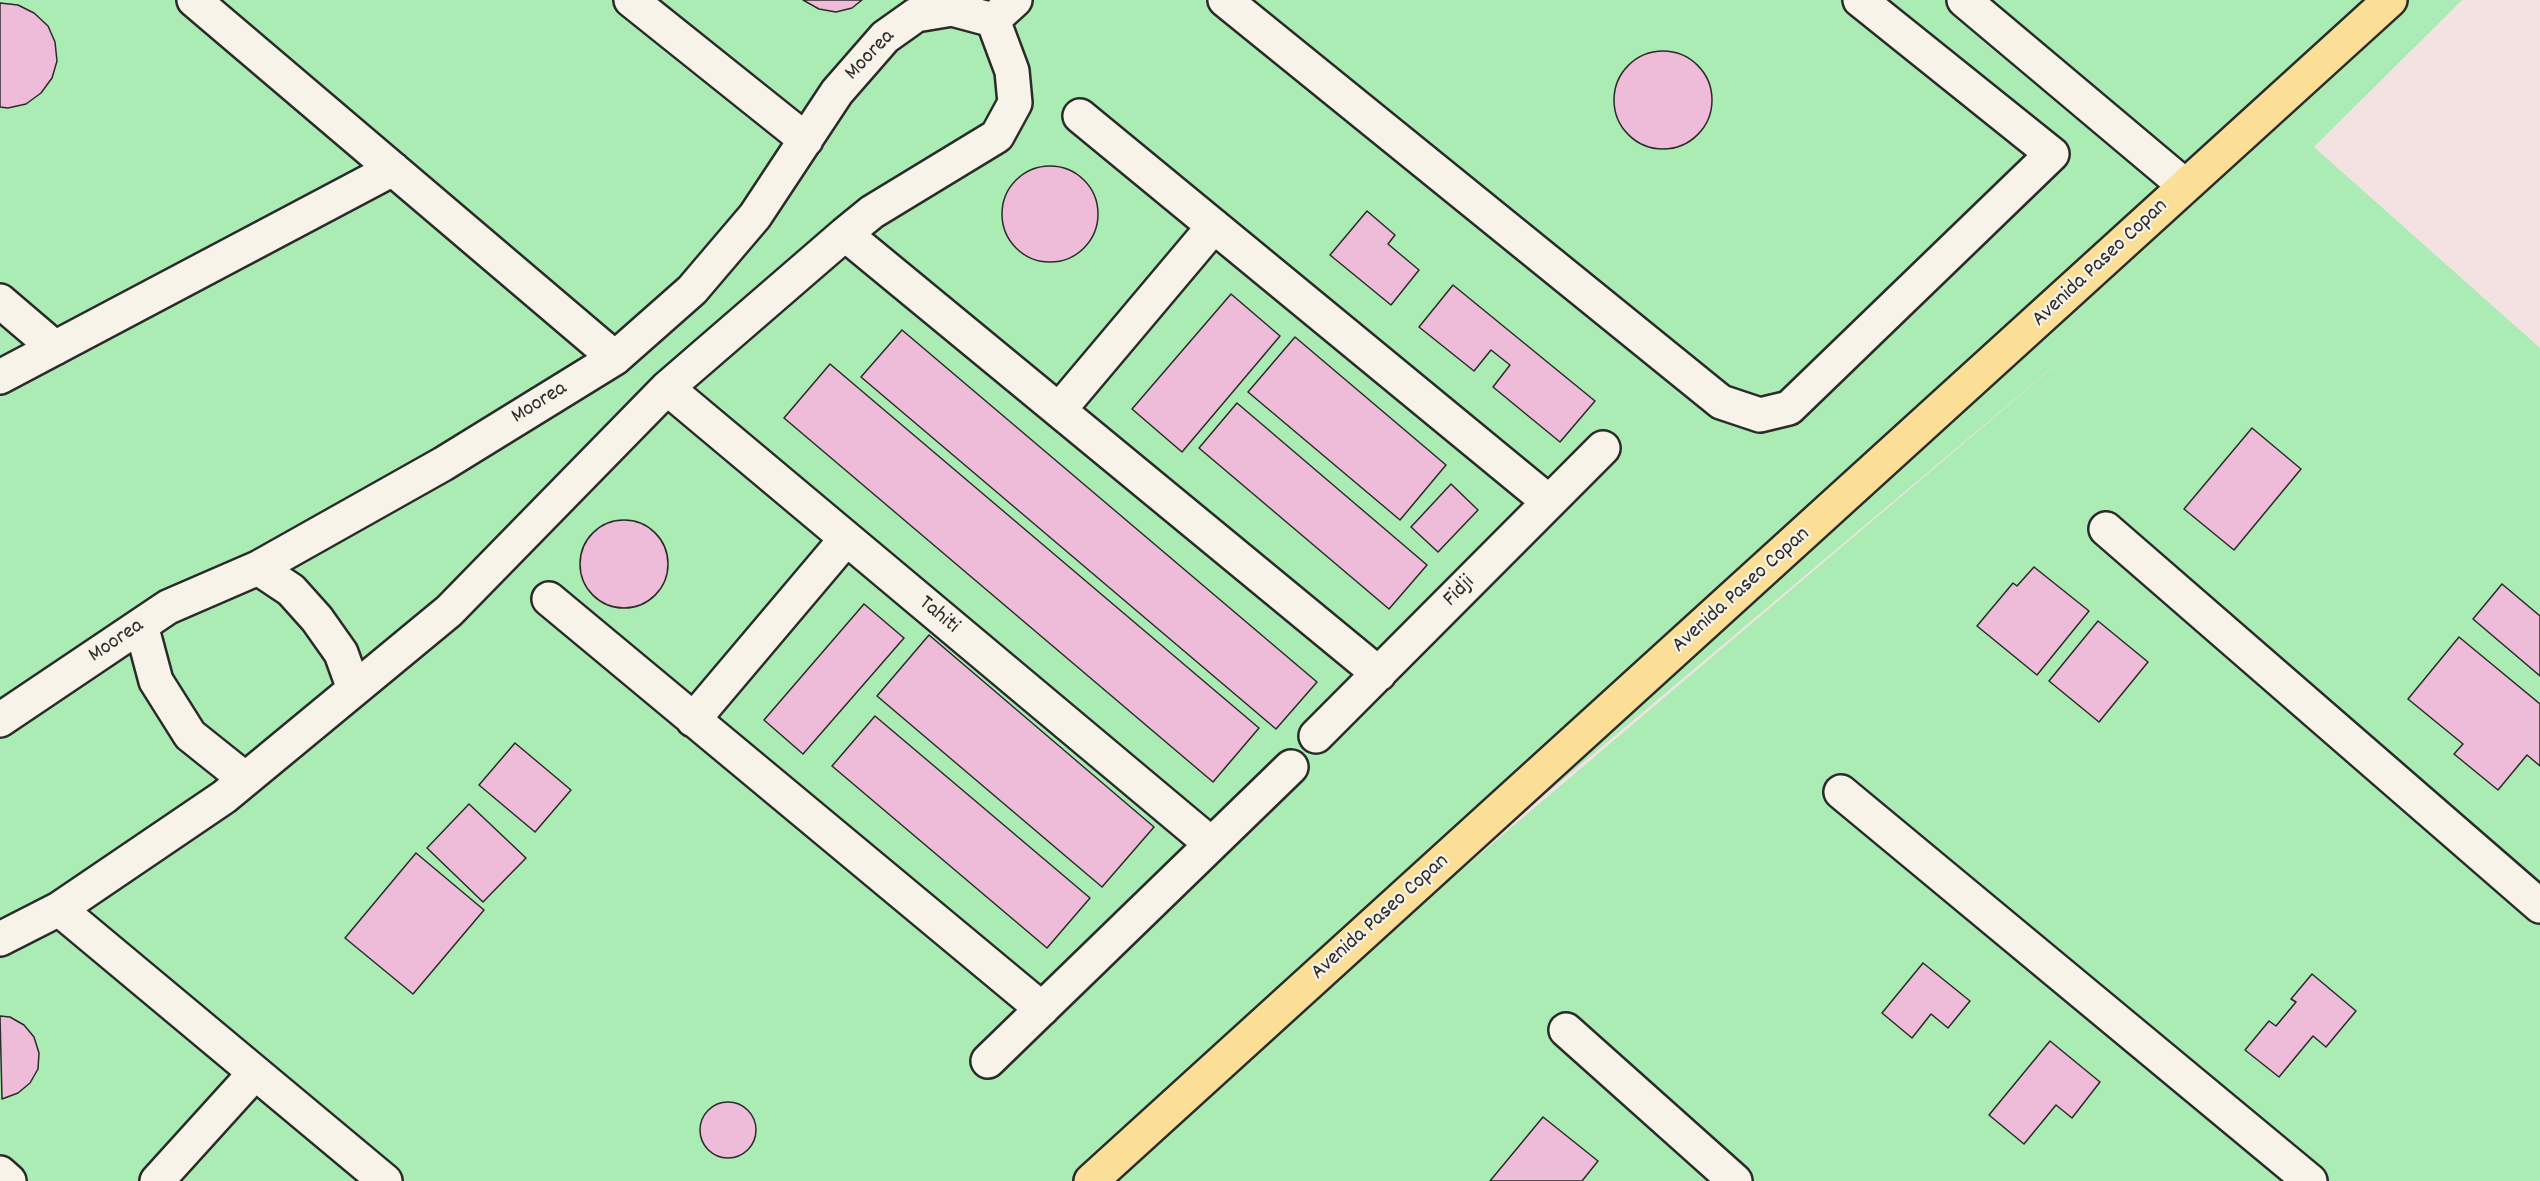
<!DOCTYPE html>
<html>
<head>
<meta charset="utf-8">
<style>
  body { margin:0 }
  canvas { display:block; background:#f4e2e3 }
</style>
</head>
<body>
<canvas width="2540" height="1181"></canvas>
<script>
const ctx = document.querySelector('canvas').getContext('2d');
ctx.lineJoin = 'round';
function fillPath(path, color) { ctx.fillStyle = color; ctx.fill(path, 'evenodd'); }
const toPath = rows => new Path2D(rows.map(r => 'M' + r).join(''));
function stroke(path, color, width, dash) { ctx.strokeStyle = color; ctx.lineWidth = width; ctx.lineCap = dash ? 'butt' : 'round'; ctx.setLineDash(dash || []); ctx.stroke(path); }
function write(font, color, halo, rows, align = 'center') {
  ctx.font = font + ' Dekko,sans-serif'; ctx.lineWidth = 4.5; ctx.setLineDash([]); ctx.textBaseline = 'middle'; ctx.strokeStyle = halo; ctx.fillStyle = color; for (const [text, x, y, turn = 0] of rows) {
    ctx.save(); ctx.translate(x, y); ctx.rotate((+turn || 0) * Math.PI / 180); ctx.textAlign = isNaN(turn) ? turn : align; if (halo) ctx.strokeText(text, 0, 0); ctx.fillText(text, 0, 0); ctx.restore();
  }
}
fillPath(toPath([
  [0,0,2462,0,2314,147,2540,348,2540,1181,1095,1181,2110,319,1086,1181,0,1181]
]), '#abebb4');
const building = toPath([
  [803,0,862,0,852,8,836,12,819,9,803,0],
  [0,3,18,5,34,13,48,26,55,42,57,61,52,78,41,93,26,104,8,108,0,107,0,3],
  '1614 100a49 49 0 1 1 98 0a49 49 0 1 1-98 0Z',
  '1002 214a48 48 0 1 1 96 0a48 48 0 1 1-96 0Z',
  [1367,211,1395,235,1388,244,1419,270,1391,305,1330,255,1367,211],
  [1453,285,1595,401,1560,442,1493,387,1510,365,1491,350,1474,371,1419,327,1453,285],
  [1231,294,1280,336,1182,452,1132,409,1231,294],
  [902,330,1317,682,1276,729,861,377,902,330],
  [1295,337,1446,465,1400,520,1248,392,1295,337],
  [830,364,1259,728,1213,782,784,418,830,364],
  [1237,403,1427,565,1389,609,1199,448,1237,403],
  [2252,428,2301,469,2234,550,2184,509,2252,428],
  [1451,484,1478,510,1438,552,1411,527,1451,484],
  '580 564a44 44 0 1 1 88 0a44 44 0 1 1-88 0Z',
  [2034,567,2089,611,2037,675,1977,626,2013,583,2017,586,2034,567],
  [2502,584,2540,616,2540,676,2473,619,2502,584],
  [864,604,904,638,803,754,764,720,864,604],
  [2098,621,2148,662,2099,722,2049,681,2098,621],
  [929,635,1154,827,1102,887,877,696,929,635],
  [2459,637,2540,704,2540,766,2527,755,2498,790,2454,754,2463,744,2408,699,2459,637],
  [875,716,1090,898,1047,948,832,766,875,716],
  [515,743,571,790,535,832,479,785,515,743],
  [469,804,526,858,483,902,427,848,469,804],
  [416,853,484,910,413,994,345,938,416,853],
  [1923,963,1970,1001,1948,1028,1931,1014,1912,1038,1882,1013,1923,963],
  [2312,974,2356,1011,2326,1047,2313,1036,2279,1077,2245,1050,2269,1021,2276,1026,2296,1002,2291,999,2312,974],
  [0,1016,10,1017,24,1025,34,1037,39,1053,38,1069,30,1083,18,1093,2,1099,0,1016],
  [2050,1041,2100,1082,2072,1118,2056,1105,2024,1144,1989,1115,2050,1041],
  '700 1130a28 28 0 1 1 56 0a28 28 0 1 1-56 0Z',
  [1543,1117,1598,1161,1582,1181,1490,1181,1543,1117]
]);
fillPath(building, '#eebbd8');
stroke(building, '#2b2b2b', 1.5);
const minor = toPath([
  [194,0,615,358],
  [631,0,806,140],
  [1225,0,1721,402,1760,415,1789,408,2052,154,1860,0],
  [1964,0,2184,185],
  [993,20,1015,0],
  [1080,116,1549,502],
  [845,234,1379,674],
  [0,301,55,348],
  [0,377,393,169],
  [667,388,1210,843],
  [1059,410,1214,226],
  [2106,529,2540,906],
  [258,568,291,590,317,619,341,653,354,689],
  [549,599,1042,1009],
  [141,625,156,681,190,735,245,779],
  [0,720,168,607,258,568,443,464,615,358,692,290,755,216,837,92,885,37,916,15,952,9,993,20],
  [693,720,846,539],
  [1316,736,1603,448],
  [1841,792,2310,1181],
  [59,909,385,1181],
  [0,939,59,909,224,797,449,611,667,388,845,234,872,212,997,136,1015,103,1012,71,993,20],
  [1566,1030,1735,1181],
  [988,1061,1291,767],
  [0,1173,9,1181],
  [157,1181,254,1074]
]);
const major = toPath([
  [1091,1181,2390,0]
]);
stroke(minor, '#2b2b2b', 38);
stroke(major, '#2b2b2b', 38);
stroke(minor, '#f7f3e8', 33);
stroke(major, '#fbdf96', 33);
write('22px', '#2b2b2b', '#f7f3e8', [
  ["Moorea",871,56,-46],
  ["Avenida Paseo Copan",2101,264,-43],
  ["Moorea",540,404,-32],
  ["Avenida Paseo Copan",1742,591,-42],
  ["Fidji",1460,592,-45],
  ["Tahiti",938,616,40],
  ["Moorea",117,642,-34],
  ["Avenida Paseo Copan",1381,918,-42]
]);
</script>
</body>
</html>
